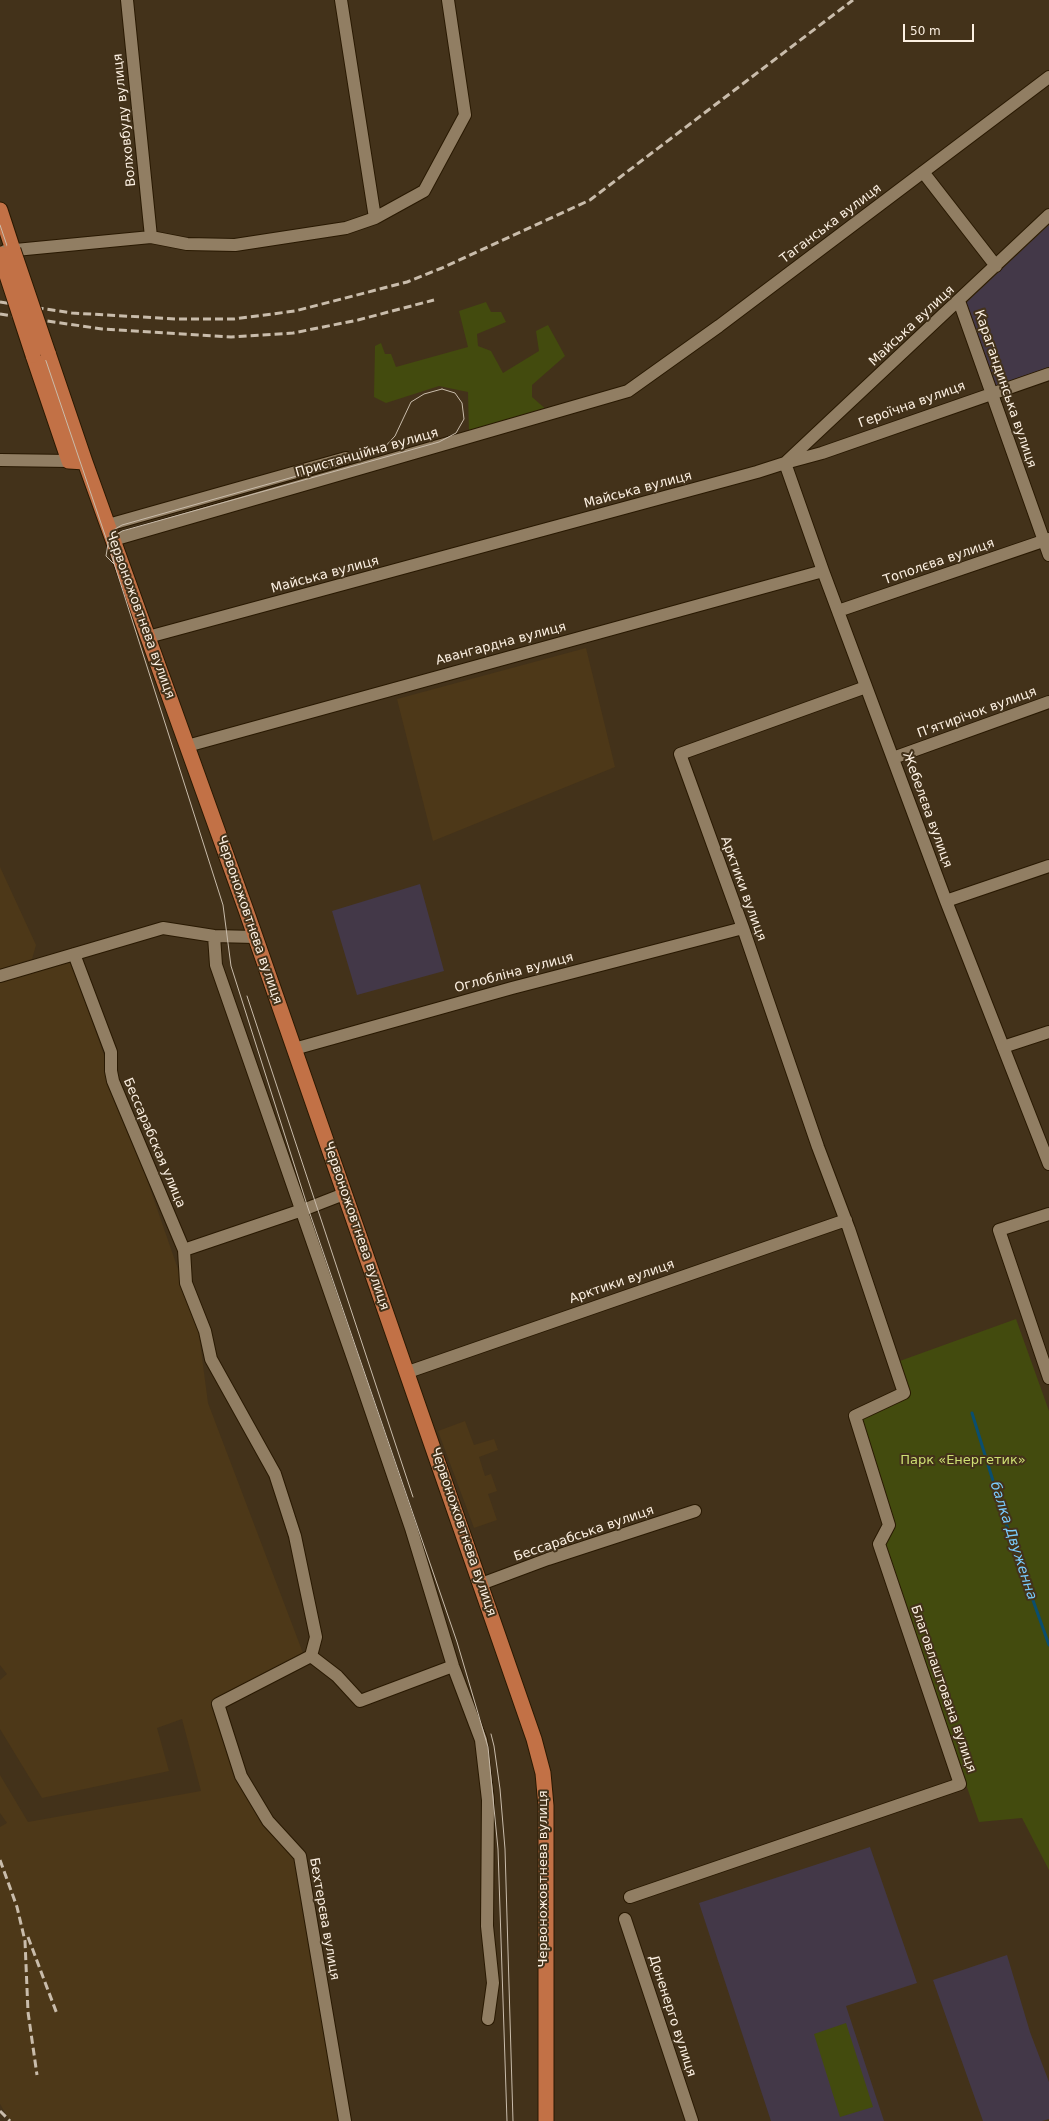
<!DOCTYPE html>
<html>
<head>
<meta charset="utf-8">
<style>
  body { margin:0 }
  #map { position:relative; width:1049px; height:2121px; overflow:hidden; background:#43321a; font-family:"DejaVu Sans",sans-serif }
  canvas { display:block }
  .scale { position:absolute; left:903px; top:24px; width:71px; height:18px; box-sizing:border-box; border:2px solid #fcf0e2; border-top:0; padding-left:5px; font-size:12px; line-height:14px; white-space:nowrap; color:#fcf0e2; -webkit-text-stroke:3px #43321a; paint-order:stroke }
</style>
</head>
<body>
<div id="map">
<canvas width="1049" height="2121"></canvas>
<div class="scale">50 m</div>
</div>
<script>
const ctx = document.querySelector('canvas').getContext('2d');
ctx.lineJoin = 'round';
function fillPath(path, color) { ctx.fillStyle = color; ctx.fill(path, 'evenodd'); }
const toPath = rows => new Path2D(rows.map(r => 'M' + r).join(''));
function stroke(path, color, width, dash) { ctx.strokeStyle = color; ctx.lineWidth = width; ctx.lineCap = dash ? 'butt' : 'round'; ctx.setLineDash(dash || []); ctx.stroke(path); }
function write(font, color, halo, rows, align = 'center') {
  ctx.font = font + ' "DejaVu Sans",sans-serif'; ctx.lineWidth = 4; ctx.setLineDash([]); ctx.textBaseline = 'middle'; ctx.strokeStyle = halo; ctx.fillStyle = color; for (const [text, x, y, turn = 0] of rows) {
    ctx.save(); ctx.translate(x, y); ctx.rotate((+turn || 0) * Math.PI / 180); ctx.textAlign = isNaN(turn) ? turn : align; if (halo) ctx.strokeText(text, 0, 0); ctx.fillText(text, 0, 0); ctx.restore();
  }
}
fillPath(toPath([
  [586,648,615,767,433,841,397,699],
  [0,867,36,945,32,959,0,969],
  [71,960,198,1327,208,1403,306,1661,225,1704,213,1708,237,1779,262,1825,296,1859,340,2121,10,2121,0,2104,0,1827,7,1823,0,1813,0,1775,28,1822,201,1791,182,1719,157,1728,169,1771,42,1798,0,1729,0,1680,7,1674,0,1665,0,981],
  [465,1421,474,1445,494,1439,498,1450,479,1457,485,1476,491,1474,497,1491,488,1494,497,1520,474,1528,438,1431]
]), '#4d3818');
fillPath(toPath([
  [1049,225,1049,367,994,386,965,304],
  [420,884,444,971,357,995,332,911],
  [870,1847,917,1983,846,2006,884,2121,771,2121,699,1903],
  [1007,1955,1030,2032,1049,2082,1049,2119,1042,2121,983,2121,933,1980]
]), '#433848');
fillPath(toPath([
  [486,302,491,312,501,312,506,322,477,334,478,346,491,351,503,373,539,351,536,331,548,325,565,356,532,385,532,397,548,411,469,433,468,392,439,386,386,403,374,397,375,346,381,343,385,354,391,354,396,367,468,347,459,311],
  [1016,1319,1049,1411,1049,1870,1022,1818,979,1822,883,1544,892,1526,858,1417,907,1394,897,1362],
  [846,2023,873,2107,840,2117,814,2034]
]), '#434b0e');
stroke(toPath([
  [972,1413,1011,1539,1049,1645]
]), '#0a4e6f', 3);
const minor = toPath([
  [127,0,151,237],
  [341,0,375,218],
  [923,172,996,266],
  [5,251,151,237,187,244,235,245,346,228,375,218,424,191,465,115,448,0],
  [959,301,1049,555],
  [1049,374,822,453,785,463,823,571,946,901,1049,1164],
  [0,460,69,461],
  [108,525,346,458],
  [113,540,628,391,719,326,1049,77],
  [838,611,1049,539],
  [148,637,757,472,785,463,1049,215],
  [187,746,823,571],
  [893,758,1049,702],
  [946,901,1049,866],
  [214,936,216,965,356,1367,411,1528,453,1666,481,1740,488,1800,487,1926,493,1983,488,2019],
  [74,954,111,1052,111,1071,113,1081,184,1250],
  [0,976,163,928,214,936,255,937],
  [1003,1047,1049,1032],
  [294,1049,512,988,743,928],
  [344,1194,308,1208,184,1250,186,1283,205,1331,211,1359,275,1474,295,1536,307,1594,316,1637,311,1656,337,1676,360,1701,453,1666],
  [1049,1214,999,1230,1049,1378],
  [408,1372,846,1220],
  [481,1584,548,1559,695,1511],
  [311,1656,218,1704,241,1776,268,1821,300,1856,345,2121],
  [630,1897,960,1784,879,1544,889,1525,855,1416,904,1393,849,1229,818,1147,743,928,680,754,866,687],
  [625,1919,692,2121]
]);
const major = toPath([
  [0,210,13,250],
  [48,353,85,462,246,910,534,1739,543,1773,546,1806,546,2121],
  [33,355,69,461,85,462]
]);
stroke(minor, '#291902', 14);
stroke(major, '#291902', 17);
stroke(minor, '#917e63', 12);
stroke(major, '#c27146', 15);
stroke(toPath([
  [0,225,107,541,223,905,231,966,308,1208,457,1642,488,1747,498,1849,507,2121],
  [442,389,455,393,462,403,464,419,456,433,439,442,122,531,112,538,114,564,106,556,110,532,122,525,379,453,395,436,411,402,424,394,442,389],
  [247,996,413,1497],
  [491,1734,494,1746,500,1789,505,1849,513,2121]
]), '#c9bcab', 1);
stroke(toPath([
  [0,302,72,313,177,319,234,319,295,311,407,282,442,268,590,200,853,0],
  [0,314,102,329,231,337,293,333,358,320,434,300],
  [0,1860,17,1907,25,1941,28,2012,37,2075],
  [28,1937,57,2014],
  [0,2111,10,2121]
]), '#c9bcab', 3, [8, 4]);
const majorBridge = toPath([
  [13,250,48,353],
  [0,254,33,355]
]);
stroke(majorBridge, '#291902', 17, []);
stroke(majorBridge, '#c27146', 15);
write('13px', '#fcf0e2', '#43321a', [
  ["Волховбуду вулиця",125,120,-96],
  ["Таганська вулиця",831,224,-37],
  ["Майська вулиця",912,326,-43],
  ["Карагандинська вулиця",1005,389,71],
  ["Героїчна вулиця",912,405,-20],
  ["Пристанційна вулиця",367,453,-16],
  ["Майська вулиця",638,490,-15],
  ["Тополєва вулиця",939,562,-19],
  ["Майська вулиця",325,575,-15],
  ["Червоножовтнева вулиця",140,615,70],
  ["Авангардна вулиця",501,644,-15],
  ["П’ятирічок вулиця",977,713,-20],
  ["Жебелєва вулиця",927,810,70],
  ["Арктики вулиця",743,889,70],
  ["Червоножовтнева вулиця",249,920,71],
  ["Оглобліна вулиця",514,973,-15],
  ["Бессарабская улица",154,1143,67],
  ["Червоножовтнева вулиця",356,1226,71],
  ["Арктики вулиця",622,1282,-19],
  ["Червоножовтнева вулиця",463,1532,71],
  ["Бессарабська вулиця",584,1534,-19],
  ["Благовлаштована вулиця",943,1689,71],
  ["Червоножовтнева вулиця",544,1879,-90],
  ["Бехтерєва вулиця",324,1919,80],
  ["Доненерго вулиця",672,2016,72]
]);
write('13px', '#cedf73', '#43321a', [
  ["Парк «Енергетик»",963,1461]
]);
write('italic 14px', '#7acbfd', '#43321a', [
  ["балка Двуженна",1013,1541,72]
]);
</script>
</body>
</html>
